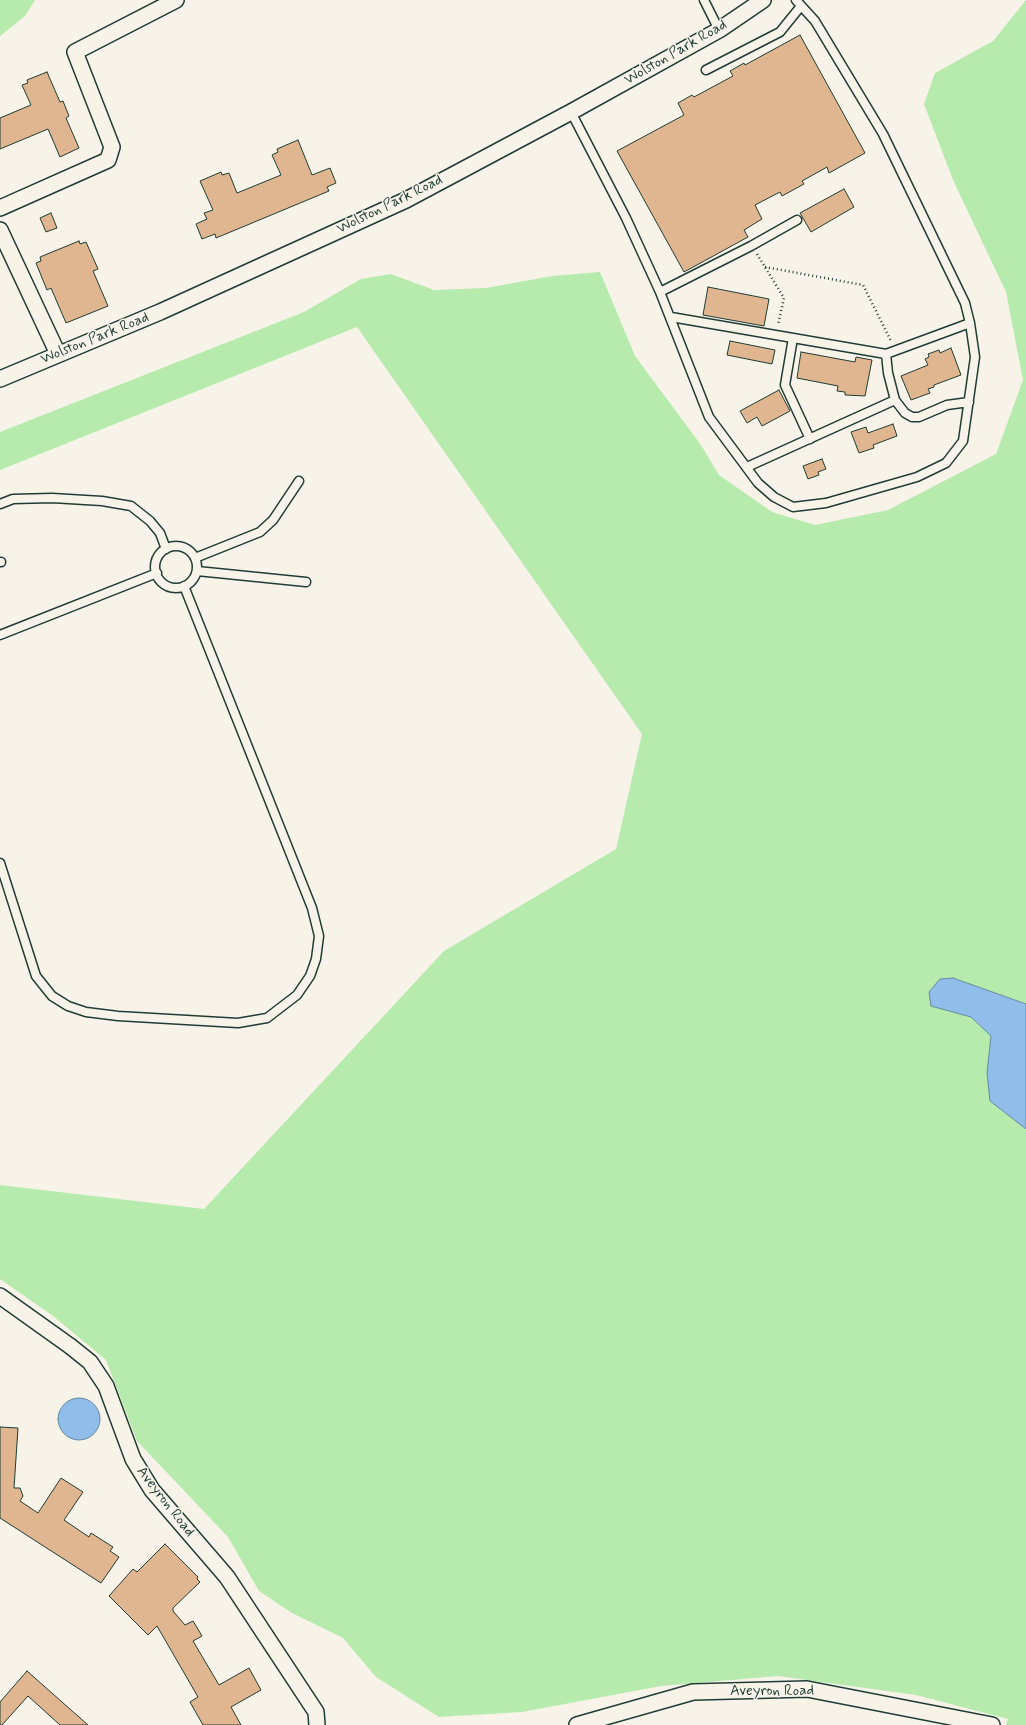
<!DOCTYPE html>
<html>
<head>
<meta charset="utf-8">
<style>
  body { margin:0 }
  canvas { display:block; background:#f7f3e8 }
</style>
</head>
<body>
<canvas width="1026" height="1725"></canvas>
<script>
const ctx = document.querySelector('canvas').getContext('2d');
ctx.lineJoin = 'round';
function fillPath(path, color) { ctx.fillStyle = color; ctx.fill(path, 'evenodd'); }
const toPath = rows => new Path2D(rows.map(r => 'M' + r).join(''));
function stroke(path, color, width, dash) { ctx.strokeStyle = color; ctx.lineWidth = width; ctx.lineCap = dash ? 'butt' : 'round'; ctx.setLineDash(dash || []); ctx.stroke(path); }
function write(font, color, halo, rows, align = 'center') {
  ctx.font = font + ' Mynerve,sans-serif'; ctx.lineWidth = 3; ctx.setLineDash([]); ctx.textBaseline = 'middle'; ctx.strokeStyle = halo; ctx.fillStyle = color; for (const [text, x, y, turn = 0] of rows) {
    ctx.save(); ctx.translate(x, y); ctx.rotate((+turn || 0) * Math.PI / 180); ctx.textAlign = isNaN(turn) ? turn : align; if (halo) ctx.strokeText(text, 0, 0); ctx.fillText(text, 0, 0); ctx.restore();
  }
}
fillPath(toPath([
  [0,0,35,0,25,16,0,36],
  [1026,0,1026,1004,953,978,931,1006,971,1017,991,1036,987,1073,990,1101,1026,1129,1026,1725,1006,1725,1008,1719,916,1695,778,1676,661,1686,522,1712,439,1717,376,1677,343,1638,292,1613,259,1591,228,1537,137,1441,106,1360,53,1316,0,1279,0,1185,204,1209,444,951,616,849,642,734,357,327,0,470,0,432,304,312,361,279,391,274,434,290,486,288,552,276,600,272,635,356,701,445,719,475,772,512,815,525,888,510,996,454,1023,380,1006,292,953,180,924,104,935,73,993,41]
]), '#b6ebad');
const water = toPath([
  [953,978,1026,1004,1026,1129,990,1101,987,1073,991,1036,971,1017,931,1006,929,992,940,979,953,978],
  '58 1419a21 21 0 1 1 42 0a21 21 0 1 1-42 0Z'
]);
fillPath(water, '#91bdea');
stroke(water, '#638aa1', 1);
const building = toPath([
  [800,35,865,153,829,173,827,167,802,181,804,184,782,196,780,192,755,205,762,219,744,230,748,237,684,272,617,151,684,115,678,103,692,95,694,97,733,76,730,71,744,63,745,65,800,35],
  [47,72,60,102,63,101,69,116,66,118,79,148,60,157,48,129,0,149,0,118,31,105,22,85,28,83,27,80,47,72],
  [298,140,312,175,330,168,336,183,327,187,329,191,216,238,215,234,202,239,196,224,207,219,204,213,213,210,200,181,221,172,222,175,229,173,237,193,281,175,272,155,278,152,277,149,298,140],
  [844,189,854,207,811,232,800,213,844,189],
  [51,213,57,228,46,232,40,218,51,213],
  [79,241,80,244,86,242,98,269,93,271,108,306,66,323,51,288,47,290,36,263,41,261,40,257,79,241],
  [708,287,769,299,764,326,703,315,708,287],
  [730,341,775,350,772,364,727,355,730,341],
  [951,348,961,375,934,385,934,387,928,389,930,393,911,400,901,376,928,365,925,359,929,357,928,354,939,350,940,353,951,348],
  [801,352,855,362,856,357,872,360,865,396,845,395,845,392,837,391,838,386,797,378,801,352],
  [779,390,790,411,762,426,757,417,747,423,740,411,779,390],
  [893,424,897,436,873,445,874,448,859,453,851,432,866,427,868,433,893,424],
  [822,459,826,469,818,472,819,475,808,479,803,466,822,459],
  [0,1427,18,1428,14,1488,20,1488,23,1496,20,1501,38,1513,61,1478,83,1492,64,1520,89,1537,91,1533,113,1547,110,1551,119,1557,101,1583,0,1518,0,1427],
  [165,1544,198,1577,197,1579,200,1582,173,1608,173,1611,185,1625,193,1621,202,1636,193,1641,219,1685,249,1668,261,1690,231,1707,241,1725,203,1725,190,1702,198,1697,157,1626,148,1635,109,1596,133,1569,137,1572,165,1544],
  [27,1671,88,1725,60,1725,28,1696,2,1725,0,1725,0,1702,27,1671]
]);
fillPath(building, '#e0b690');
stroke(building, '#1f3d34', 1);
const service = toPath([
  [704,0,719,30],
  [706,70,780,32,801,6],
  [571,112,626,218,660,292,709,417,758,483,774,497,793,507,826,503,917,477,946,463,963,441,975,357,970,323,965,303,883,134,815,21,796,0],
  [660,292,751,246,797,220],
  [671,317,886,354,970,323],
  [793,338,785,385,810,439],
  [886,354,888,373,895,400,905,413,912,417,919,417,947,405,969,402],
  [747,467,895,400],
  [0,504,13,499,52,498,102,501,131,506,150,521,160,533,166,549],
  '155 567a21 21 0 1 1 42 0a21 21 0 1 1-42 0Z',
  [195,558,260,532,273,520,299,481],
  [0,562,1,562],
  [197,571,306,582],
  [0,635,157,573],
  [0,863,36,976,52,996,68,1006,86,1012,118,1016,238,1023,267,1018,297,995,310,976,316,959,319,936,312,908,184,586]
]);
const minor = toPath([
  [0,208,108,160,112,147,75,52,176,0],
  [0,230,58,354],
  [0,379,160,312,406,200,571,112,719,30,763,0],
  [0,1296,70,1346,90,1362,106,1386,133,1459,152,1490,227,1577,316,1712,317,1725],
  [577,1725,693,1692,807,1689,992,1725]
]);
stroke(service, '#1f3d34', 11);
stroke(minor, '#1f3d34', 18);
stroke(toPath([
  [757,254,784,298,778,325],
  [765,267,863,285,891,341]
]), '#1f3d34', 2.5, [1, 3]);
stroke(service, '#f7f3e8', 8);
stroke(minor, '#f7f3e8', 15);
write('15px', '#1f3d34', '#f7f3e8', [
  ["Wolston Park Road",676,53,-30],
  ["Wolston Park Road",390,205,-26],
  ["Wolston Park Road",95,339,-22],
  ["Aveyron Road",165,1502,52],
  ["Aveyron Road",772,1692]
]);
</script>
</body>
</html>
